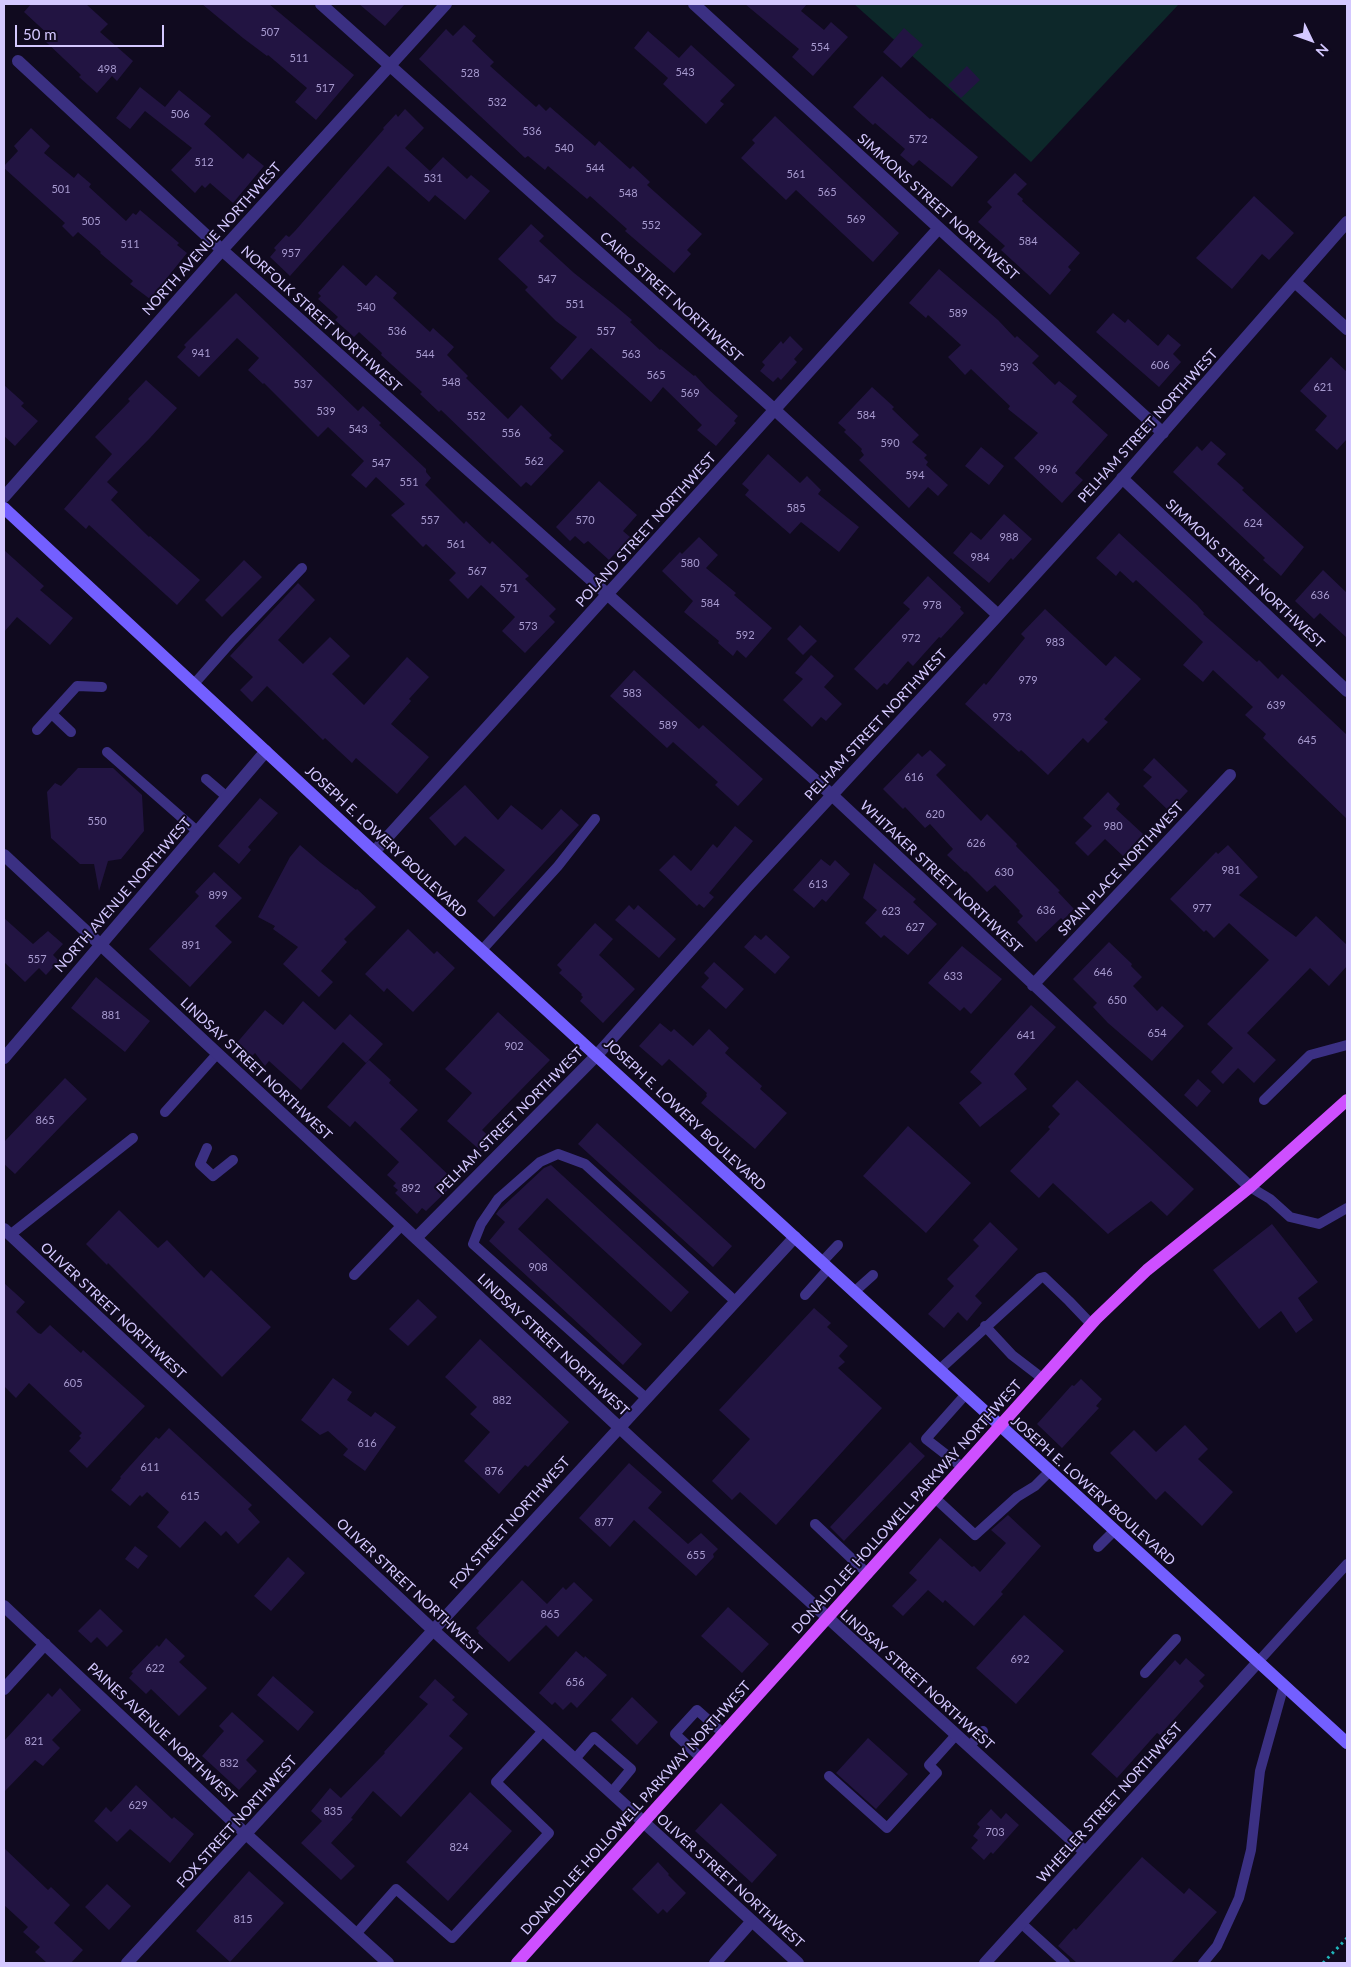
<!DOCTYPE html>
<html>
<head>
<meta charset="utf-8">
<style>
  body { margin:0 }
  #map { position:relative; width:1351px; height:1967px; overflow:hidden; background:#100a1f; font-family:Lato,sans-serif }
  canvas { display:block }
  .frame { position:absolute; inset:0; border:5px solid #d4c8ff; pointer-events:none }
  .north { position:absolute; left:1286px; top:15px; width:50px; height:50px; -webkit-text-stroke:4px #100a1f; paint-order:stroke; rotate:132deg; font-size:14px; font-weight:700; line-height:20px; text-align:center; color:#d4c8ff }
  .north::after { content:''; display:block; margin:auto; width:18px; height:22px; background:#d4c8ff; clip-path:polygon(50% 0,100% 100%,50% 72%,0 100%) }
  .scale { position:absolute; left:15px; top:25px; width:149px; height:22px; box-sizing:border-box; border:2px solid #d4c8ff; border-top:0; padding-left:6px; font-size:15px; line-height:18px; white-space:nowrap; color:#d4c8ff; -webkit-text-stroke:4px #100a1f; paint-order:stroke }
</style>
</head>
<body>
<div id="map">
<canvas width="1351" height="1967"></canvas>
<div class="frame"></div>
<div class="north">N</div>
<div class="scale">50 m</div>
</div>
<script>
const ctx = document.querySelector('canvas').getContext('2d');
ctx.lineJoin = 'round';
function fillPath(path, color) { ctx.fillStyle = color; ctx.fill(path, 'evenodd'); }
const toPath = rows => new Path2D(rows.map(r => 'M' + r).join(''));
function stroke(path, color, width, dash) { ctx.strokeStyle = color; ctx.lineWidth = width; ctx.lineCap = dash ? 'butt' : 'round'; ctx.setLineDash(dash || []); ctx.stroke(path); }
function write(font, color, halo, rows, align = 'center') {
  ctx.font = font + ' Lato,sans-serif'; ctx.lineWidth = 4; ctx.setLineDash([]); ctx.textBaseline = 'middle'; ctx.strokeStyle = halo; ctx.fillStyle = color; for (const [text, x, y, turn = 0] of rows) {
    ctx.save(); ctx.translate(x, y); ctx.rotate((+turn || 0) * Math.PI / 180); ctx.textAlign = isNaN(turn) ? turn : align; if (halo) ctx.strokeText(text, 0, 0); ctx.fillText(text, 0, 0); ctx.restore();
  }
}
fillPath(toPath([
  [854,4,1179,4,1031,162]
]), '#0d282a');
fillPath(toPath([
  [31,4,86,4,108,24,100,32,133,61,117,81,112,76,97,93,79,77,81,75,45,41,50,36,24,12],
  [202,4,269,4,354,75,316,120,295,102,307,88,268,55,267,56,243,38],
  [359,4,405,4,385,26],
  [745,4,807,4,801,11,824,30,831,22,848,37,813,76,792,57,799,49],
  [464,25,476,36,472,41,494,62,490,66,536,107,539,104,546,111,550,107,595,146,599,141,630,169,633,166,650,182,647,185,702,234,687,250,691,254,674,273,625,231,627,229,590,196,587,199,548,166,545,170,528,156,525,158,419,59,446,29,453,36],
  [904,28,923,45,901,68,883,52],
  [648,31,679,58,691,45,735,85,720,101,724,104,706,124,663,84,668,78,634,48],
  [967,66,980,80,961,98,948,85],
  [882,76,930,119,932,118,978,157,952,187,919,160,913,166,900,155,905,149,875,123,873,125,853,107],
  [140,87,165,107,179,90,211,116,204,124,243,159,248,153,264,166,233,203,210,183,205,188,202,185,195,193,171,170,192,148,145,111,130,129,116,118],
  [405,109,424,128,405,148,430,171,443,157,467,179,471,175,490,191,465,220,435,195,429,202,388,166,290,276,270,257,276,250,274,248,286,235,289,237,295,231,384,129,383,128,396,114,398,117],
  [775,116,899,233,873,262,796,190,786,200,741,158,755,143,752,140],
  [31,128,50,146,44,153,74,178,78,173,91,184,89,187,126,221,133,213,136,215,140,210,179,243,177,245,187,253,150,299,130,284,133,281,100,253,101,252,78,232,73,237,62,226,65,223,4,168,4,166,18,151,14,146],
  [1015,173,1027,184,1017,194,1023,199,1022,201,1080,253,1068,267,1071,270,1050,295,1001,250,1005,246,978,222,992,207,987,202],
  [1254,196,1294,233,1269,260,1262,254,1232,289,1196,258],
  [531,224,544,236,539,241,574,273,613,304,632,320,630,322,660,350,661,349,694,376,695,375,707,388,738,416,734,421,736,423,716,446,697,430,702,425,663,387,651,402,591,348,562,380,550,368,577,337,556,321,525,290,528,287,498,259],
  [343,265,366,286,376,275,397,293,393,298,430,332,433,328,454,347,447,355,468,376,466,378,508,419,521,405,552,435,549,438,564,451,531,486,526,482,521,487,441,410,439,412,420,394,422,392,381,355,382,353,359,332,354,337,335,320,338,317,318,299,321,296,318,293],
  [939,269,998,320,1015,338,1017,336,1039,356,1032,363,1055,385,1059,381,1077,396,1072,402,1108,435,1075,473,1083,480,1062,503,1014,458,1038,433,1008,409,1010,406,971,369,965,375,948,357,961,345,928,315,926,318,909,303],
  [236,293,358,411,363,406,381,423,379,425,426,469,426,472,431,478,425,485,464,524,466,521,490,544,492,541,511,559,529,576,525,579,556,609,549,616,555,622,525,653,502,631,515,617,481,585,468,599,449,580,456,573,426,544,423,547,391,515,405,504,376,477,366,488,351,475,364,461,328,427,318,437,264,383,263,384,248,370,259,358,237,338,199,377,177,357,186,347,184,345],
  [1113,313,1125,323,1128,319,1158,346,1168,334,1181,345,1173,354,1181,362,1159,387,1096,332],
  [790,336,803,349,794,359,797,362,781,380,778,377,773,382,760,371,765,365,762,362,781,341,783,344],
  [1331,357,1347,372,1347,439,1337,450,1315,430,1327,416,1300,391],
  [146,380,177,408,150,438,107,482,118,492,111,500,149,537,150,536,200,580,177,605,89,525,86,529,64,509,112,454,95,437,130,401,128,399],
  [4,385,24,403,21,406,38,421,15,446,4,436],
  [872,387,894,407,892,409,919,435,912,442,927,455,924,458,928,462,926,465,948,485,938,496,928,487,909,508,859,460,864,455,861,451,862,449,844,432,846,430,838,423],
  [1211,441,1226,454,1217,464,1244,488,1242,490,1304,547,1281,576,1263,560,1265,558,1173,472,1197,446,1202,451],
  [981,447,1004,466,989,485,965,466],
  [768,454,800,483,807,476,821,490,818,494,859,527,839,552,801,522,790,534,745,495,749,490,742,484],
  [599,481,637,515,623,531,630,537,609,560,588,541,584,544,575,536,570,541,556,527],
  [1004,514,1032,539,1013,560,1011,558,989,583,953,553,971,532,981,540],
  [1119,533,1197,605,1204,613,1203,614,1257,662,1259,660,1278,679,1282,674,1347,735,1347,819,1263,738,1266,734,1245,715,1253,707,1213,670,1203,682,1183,665,1203,642,1136,580,1133,583,1120,571,1116,576,1096,558],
  [699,537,718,555,706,568,736,593,734,595,772,628,746,658,737,650,733,656,718,643,719,641,684,612,693,601,662,571,680,552,682,554],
  [4,550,44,586,40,590,73,618,50,645,17,617,4,632],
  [244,560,262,577,222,617,205,600],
  [1323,570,1347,593,1347,638,1320,613,1314,619,1295,601],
  [928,576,961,607,960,609,964,613,941,638,939,637,913,666,908,661,887,685,884,683,877,690,854,669,910,609,903,603],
  [298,583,315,600,278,640,303,664,330,637,350,656,332,674,364,705,407,657,429,677,409,699,411,701,391,724,429,757,397,794,356,758,352,763,325,738,323,740,267,686,252,702,240,690,253,677,230,656],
  [1045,609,1106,666,1115,656,1141,679,1104,719,1108,722,1088,743,1083,738,1048,775,1021,750,1019,752,965,704,984,683,986,685,1025,638,1021,634],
  [800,625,817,641,803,655,787,639],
  [811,655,834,676,824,687,842,704,826,721,821,717,812,727,783,700,803,679,795,673],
  [634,670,699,729,703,725,763,779,738,806,715,785,718,782,673,742,667,748,610,696],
  [930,750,946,765,936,775,981,821,987,814,1017,844,1016,846,1060,891,1058,892,1074,909,1063,920,1061,918,1036,942,1017,922,1023,916,1019,912,1020,911,995,885,987,892,966,871,965,872,947,855,953,849,930,824,925,828,905,807,903,809,883,789,918,753,922,757],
  [1154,758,1188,791,1169,811,1143,786,1152,777,1143,770],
  [78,768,113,768,142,795,144,831,121,859,108,861,99,891,94,864,80,864,51,838,47,792,55,783,61,786],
  [465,785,498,820,511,805,542,830,561,809,579,825,494,917,477,901,505,870,465,836,455,846,429,818],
  [1108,792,1120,804,1116,809,1143,834,1123,856,1105,839,1088,856,1075,843,1092,826,1083,818],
  [260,798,278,813,248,847,251,850,239,864,218,846],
  [735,826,753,841,709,893,714,897,704,908,699,904,697,906,659,870,674,855,691,871,713,844,717,848],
  [300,845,321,863,356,890,357,889,376,907,344,939,347,942,321,971,333,982,319,997,283,964,298,947,273,929,275,926,258,917,290,857],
  [1228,845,1258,877,1239,895,1296,937,1316,916,1347,945,1347,966,1329,986,1310,968,1247,1033,1276,1060,1254,1083,1238,1068,1223,1084,1211,1072,1233,1048,1207,1024,1269,960,1229,923,1214,938,1206,930,1204,932,1170,899,1216,852,1218,854],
  [821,859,830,866,835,860,850,874,826,902,822,899,814,908,793,890],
  [874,863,916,899,913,902,937,924,908,955,884,935,881,938,865,923,877,910,863,898],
  [214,872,242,898,215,926,232,942,190,987,149,949,199,896,195,892],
  [629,905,634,910,638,905,676,939,659,958,615,920],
  [4,918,33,944,48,931,63,944,53,955,59,961,46,975,39,968,25,982,4,962],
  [595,923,613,939,599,955,635,989,603,1023,580,1001,583,997,581,995,582,994,559,973,562,970,557,965],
  [408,929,434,954,437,951,455,968,413,1012,387,988,384,992,365,974],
  [755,935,761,940,766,935,790,957,775,974,744,947],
  [1109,942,1132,964,1131,966,1142,977,1133,986,1157,1011,1162,1006,1184,1026,1152,1061,1108,1023,1093,1007,1097,1003,1073,979],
  [962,946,1002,979,971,1014,964,1007,960,1011,928,983],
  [714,962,744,989,726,1009,701,987,709,978,704,973],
  [96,977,150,1021,125,1052,71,1008],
  [303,1001,335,1030,350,1014,383,1044,366,1063,343,1042,301,1090,269,1061,265,1066,255,1053,250,1058,235,1045,265,1010,283,1025],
  [1031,1005,1056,1027,1014,1074,1027,1089,980,1127,959,1103,982,1083,970,1072],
  [498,1012,550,1060,482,1130,492,1139,481,1151,447,1121,472,1093,445,1069],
  [660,1023,671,1032,674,1029,693,1046,709,1029,729,1048,725,1053,762,1086,760,1089,787,1113,755,1149,701,1103,707,1096,706,1095,707,1093,669,1059,662,1066,639,1046],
  [369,1060,391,1080,389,1083,418,1110,400,1129,456,1182,426,1211,422,1208,417,1214,395,1193,398,1190,393,1186,396,1183,387,1175,399,1162,355,1121,350,1127,327,1107],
  [65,1078,87,1099,15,1174,4,1164,4,1142],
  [1198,1079,1211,1091,1197,1107,1184,1095],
  [1077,1080,1194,1189,1167,1216,1151,1201,1108,1234,1053,1183,1039,1198,1010,1171,1050,1129,1048,1127,1060,1114,1052,1106],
  [597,1123,732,1246,713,1267,578,1144],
  [908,1126,971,1183,926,1233,863,1176],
  [551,1165,689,1292,671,1312,547,1198,518,1229,642,1344,623,1365,489,1241,505,1222,496,1214,499,1210,544,1168],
  [119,1210,158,1248,167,1240,204,1278,211,1270,271,1327,222,1377,108,1263,107,1265,86,1244],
  [990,1222,1018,1249,975,1296,982,1303,967,1321,958,1312,944,1328,928,1314,954,1286,947,1279,979,1246,973,1240],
  [1272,1224,1318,1282,1298,1298,1313,1320,1296,1333,1281,1311,1259,1329,1213,1270],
  [4,1283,25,1302,16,1312,38,1333,41,1334,50,1325,81,1353,83,1350,145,1406,87,1468,69,1451,81,1438,79,1436,82,1433,29,1383,16,1398,4,1386],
  [418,1299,437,1317,408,1346,389,1329],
  [814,1308,831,1323,827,1327,848,1346,839,1356,845,1362,838,1368,882,1408,776,1525,740,1492,732,1500,712,1481,750,1439,719,1410],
  [480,1339,569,1422,528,1467,525,1465,499,1494,464,1461,490,1432,470,1414,477,1407,445,1377],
  [333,1378,352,1392,347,1400,371,1417,375,1412,396,1427,365,1471,343,1455,348,1449,328,1431,320,1435,301,1420],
  [1081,1379,1102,1399,1096,1406,1099,1408,1062,1448,1037,1424,1072,1385,1074,1386],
  [1185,1425,1208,1449,1198,1459,1233,1492,1202,1526,1165,1491,1156,1500,1110,1453,1134,1430,1156,1452],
  [169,1428,252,1505,248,1509,260,1522,238,1544,226,1531,221,1536,205,1521,180,1548,157,1527,169,1512,147,1492,142,1497,140,1495,130,1506,111,1490,121,1478,120,1477,156,1437,159,1439],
  [910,1442,925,1456,844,1541,830,1527],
  [629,1463,662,1492,648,1508,688,1544,701,1533,718,1549,713,1554,714,1557,696,1576,634,1520,610,1547,579,1518],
  [1008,1515,1041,1546,1001,1592,1003,1594,974,1626,945,1600,943,1603,928,1590,903,1616,892,1606,917,1580,909,1573,940,1538,972,1567,974,1566,980,1572,1006,1543,991,1530],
  [135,1546,148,1556,138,1569,125,1559],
  [288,1557,305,1573,271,1611,254,1596],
  [522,1580,547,1604,563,1587,566,1590,574,1582,593,1600,558,1637,546,1625,509,1662,478,1633,479,1631,476,1628],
  [728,1607,769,1644,742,1673,701,1636],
  [100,1609,123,1631,107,1647,97,1637,91,1643,78,1631],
  [1024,1615,1064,1651,1016,1704,976,1668],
  [166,1638,185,1656,179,1662,207,1688,179,1716,151,1689,146,1694,129,1678,133,1673,131,1672,157,1645,159,1647],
  [576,1651,584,1658,585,1656,607,1675,577,1708,571,1702,563,1710,555,1702,552,1705,539,1693],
  [1186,1658,1205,1675,1199,1681,1204,1686,1160,1735,1157,1733,1117,1778,1091,1754,1175,1660,1180,1665],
  [273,1676,314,1712,298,1731,257,1695],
  [435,1679,455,1697,452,1700,468,1714,449,1736,463,1748,401,1817,373,1791,351,1818,353,1819,331,1843,355,1866,341,1880,301,1843,322,1821,311,1811,330,1788,341,1798,385,1753,384,1752,428,1704,419,1697],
  [60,1688,81,1710,52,1740,60,1748,43,1766,35,1760,4,1792,4,1741,48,1693,52,1697],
  [632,1697,658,1722,637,1745,611,1720],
  [232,1712,264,1741,246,1760,257,1771,239,1790,202,1756,224,1731,219,1726],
  [868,1738,908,1774,876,1809,836,1773],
  [136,1785,172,1819,174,1817,194,1834,170,1863,130,1829,117,1842,94,1821,106,1807,111,1812],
  [470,1792,512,1831,448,1901,406,1862],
  [721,1803,777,1855,752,1883,695,1831],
  [991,1809,1001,1819,1006,1813,1019,1825,993,1854,991,1852,984,1860,971,1848,978,1840,973,1836,980,1827,977,1824],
  [4,1848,48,1890,51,1887,70,1905,54,1923,83,1950,71,1963,47,1963,35,1952,40,1947,23,1932,28,1927,4,1905],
  [1142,1857,1184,1894,1189,1888,1217,1912,1171,1963,1077,1963,1058,1946,1074,1928,1076,1930],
  [658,1862,669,1874,668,1875,686,1893,667,1913,663,1909,658,1914,632,1889],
  [249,1871,284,1903,230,1962,196,1931],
  [107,1884,131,1906,109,1930,85,1907]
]), '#221442');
stroke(toPath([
  [1323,1963,1347,1938]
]), '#21b5ba', 3, [2.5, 4]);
stroke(toPath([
  [194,684,233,640,302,568],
  [52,714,71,732],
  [37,730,77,686,102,687],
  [107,752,197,831],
  [206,779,227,797],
  [482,950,558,866,595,819],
  [1264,1100,1310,1055,1347,1045],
  [165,1112,217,1054],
  [207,1148,200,1164,213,1176,233,1160],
  [1250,1187,1270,1199,1290,1217,1319,1224,1347,1208],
  [10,1235,133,1138],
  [822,1262,838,1245],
  [354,1275,402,1225],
  [854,1292,873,1275],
  [805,1295,829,1268],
  [985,1326,1012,1355,1042,1378],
  [939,1370,1040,1278,1044,1277,1069,1301,1091,1324],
  [646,1398,473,1244,481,1224,498,1199,540,1162,558,1154,585,1164,735,1301],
  [962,1467,926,1439,966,1394],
  [935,1498,975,1535,1017,1497,1035,1486,1050,1471],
  [815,1524,868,1574],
  [1098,1547,1115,1530],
  [1258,1662,1347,1564],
  [1145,1673,1176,1639],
  [969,1747,983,1731],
  [575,1759,594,1737,631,1769,611,1793],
  [702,1759,675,1734,697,1710,724,1734],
  [829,1776,887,1828,937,1773,929,1765,956,1735],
  [1021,1923,1065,1963],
  [356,1934,396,1889,452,1938,549,1833,496,1782,543,1731],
  [1203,1963,1217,1946,1239,1898,1251,1850,1260,1771,1284,1685]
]), '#3b3083', 10);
stroke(toPath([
  [321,4,775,410,998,615],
  [694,4,1163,433],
  [18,61,222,250,832,795,1250,1187],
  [1295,282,1347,329],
  [1122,478,1347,691],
  [4,497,222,250,446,4],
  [374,852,939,228],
  [4,855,635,1442,1085,1852],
  [1033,985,1230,775],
  [4,1058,266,751],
  [4,1229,433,1630,798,1963],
  [416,1238,597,1055,747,887,992,622,1114,488,1347,222],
  [4,1606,246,1834,388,1963],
  [4,1689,45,1644],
  [127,1963,795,1237],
  [715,1963,752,1921],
  [985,1963,1258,1662]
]), '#3b3083', 12);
stroke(toPath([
  [4,508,374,852,1347,1743]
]), '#735fff', 12);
stroke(toPath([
  [517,1963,1096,1319,1147,1270,1250,1187,1347,1100]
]), '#ce4fff', 12);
write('11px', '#a89bd0', null, [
  ["507",270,32],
  ["554",820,47],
  ["511",299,58],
  ["498",107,69],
  ["543",685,72],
  ["528",470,73],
  ["517",325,88],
  ["532",497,102],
  ["506",180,114],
  ["536",532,131],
  ["572",918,139],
  ["540",564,148],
  ["512",204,162],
  ["544",595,168],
  ["561",796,174],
  ["531",433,178],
  ["501",61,189],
  ["565",827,192],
  ["548",628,193],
  ["569",856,219],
  ["505",91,221],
  ["552",651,225],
  ["584",1028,241],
  ["511",130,244],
  ["957",291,253],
  ["547",547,279],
  ["551",575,304],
  ["540",366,307],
  ["589",958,313],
  ["536",397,331],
  ["557",606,331],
  ["941",201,353],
  ["544",425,354],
  ["563",631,354],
  ["606",1160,365],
  ["593",1009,367],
  ["565",656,375],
  ["548",451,382],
  ["537",303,384],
  ["621",1323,387],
  ["569",690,393],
  ["539",326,411],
  ["584",866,415],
  ["552",476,416],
  ["543",358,429],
  ["556",511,433],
  ["590",890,443],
  ["562",534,461],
  ["547",381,463],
  ["996",1048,469],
  ["594",915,475],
  ["551",409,482],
  ["585",796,508],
  ["557",430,520],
  ["570",585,520],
  ["624",1253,523],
  ["988",1009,537],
  ["561",456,544],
  ["984",980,557],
  ["580",690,563],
  ["567",477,571],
  ["571",509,588],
  ["636",1320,595],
  ["584",710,603],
  ["978",932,605],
  ["573",528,626],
  ["592",745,635],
  ["972",911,638],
  ["983",1055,642],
  ["979",1028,680],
  ["583",632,693],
  ["639",1276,705],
  ["973",1002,717],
  ["589",668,725],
  ["645",1307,740],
  ["616",914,777],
  ["620",935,814],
  ["550",97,821],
  ["980",1113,826],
  ["626",976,843],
  ["981",1231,870],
  ["630",1004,872],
  ["613",818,884],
  ["899",218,895],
  ["977",1202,908],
  ["636",1046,910],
  ["623",891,911],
  ["627",915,927],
  ["891",191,945],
  ["557",37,959],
  ["646",1103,972],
  ["633",953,976],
  ["650",1117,1000],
  ["881",111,1015],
  ["654",1157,1033],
  ["641",1026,1035],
  ["902",514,1046],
  ["865",45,1120],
  ["892",411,1188],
  ["908",538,1267],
  ["605",73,1383],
  ["882",502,1400],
  ["616",367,1443],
  ["611",150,1467],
  ["876",494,1471],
  ["615",190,1496],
  ["877",604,1522],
  ["655",696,1555],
  ["865",550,1614],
  ["692",1020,1659],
  ["622",155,1668],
  ["656",575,1682],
  ["821",34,1741],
  ["832",229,1763],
  ["629",138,1805],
  ["835",333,1811],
  ["703",995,1832],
  ["824",459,1847],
  ["815",243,1919]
]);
write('14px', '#d4c8ff', '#100a1f', [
  ["SIMMONS STREET NORTHWEST",938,207,42],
  ["NORTH AVENUE NORTHWEST",212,239,-48],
  ["CAIRO STREET NORTHWEST",671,297,42],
  ["NORFOLK STREET NORTHWEST",321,319,42],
  ["PELHAM STREET NORTHWEST",1148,426,-48],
  ["POLAND STREET NORTHWEST",646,530,-48],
  ["SIMMONS STREET NORTHWEST",1245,574,43],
  ["PELHAM STREET NORTHWEST",876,725,-47],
  ["JOSEPH E. LOWERY BOULEVARD",386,842,43],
  ["SPAIN PLACE NORTHWEST",1121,869,-47],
  ["WHITAKER STREET NORTHWEST",941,877,43],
  ["NORTH AVENUE NORTHWEST",123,895,-49],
  ["LINDSAY STREET NORTHWEST",256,1069,43],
  ["JOSEPH E. LOWERY BOULEVARD",685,1115,43],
  ["PELHAM STREET NORTHWEST",510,1121,-45],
  ["OLIVER STREET NORTHWEST",113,1311,43],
  ["LINDSAY STREET NORTHWEST",553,1345,43],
  ["JOSEPH E. LOWERY BOULEVARD",1093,1491,42],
  ["DONALD LEE HOLLOWELL PARKWAY NORTHWEST",907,1507,-48],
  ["FOX STREET NORTHWEST",510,1523,-48],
  ["OLIVER STREET NORTHWEST",409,1587,43],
  ["LINDSAY STREET NORTHWEST",917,1680,42],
  ["PAINES AVENUE NORTHWEST",162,1733,43],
  ["WHEELER STREET NORTHWEST",1110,1803,-48],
  ["DONALD LEE HOLLOWELL PARKWAY NORTHWEST",636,1808,-48],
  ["FOX STREET NORTHWEST",237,1822,-48],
  ["OLIVER STREET NORTHWEST",730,1881,42]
]);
</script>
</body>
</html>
